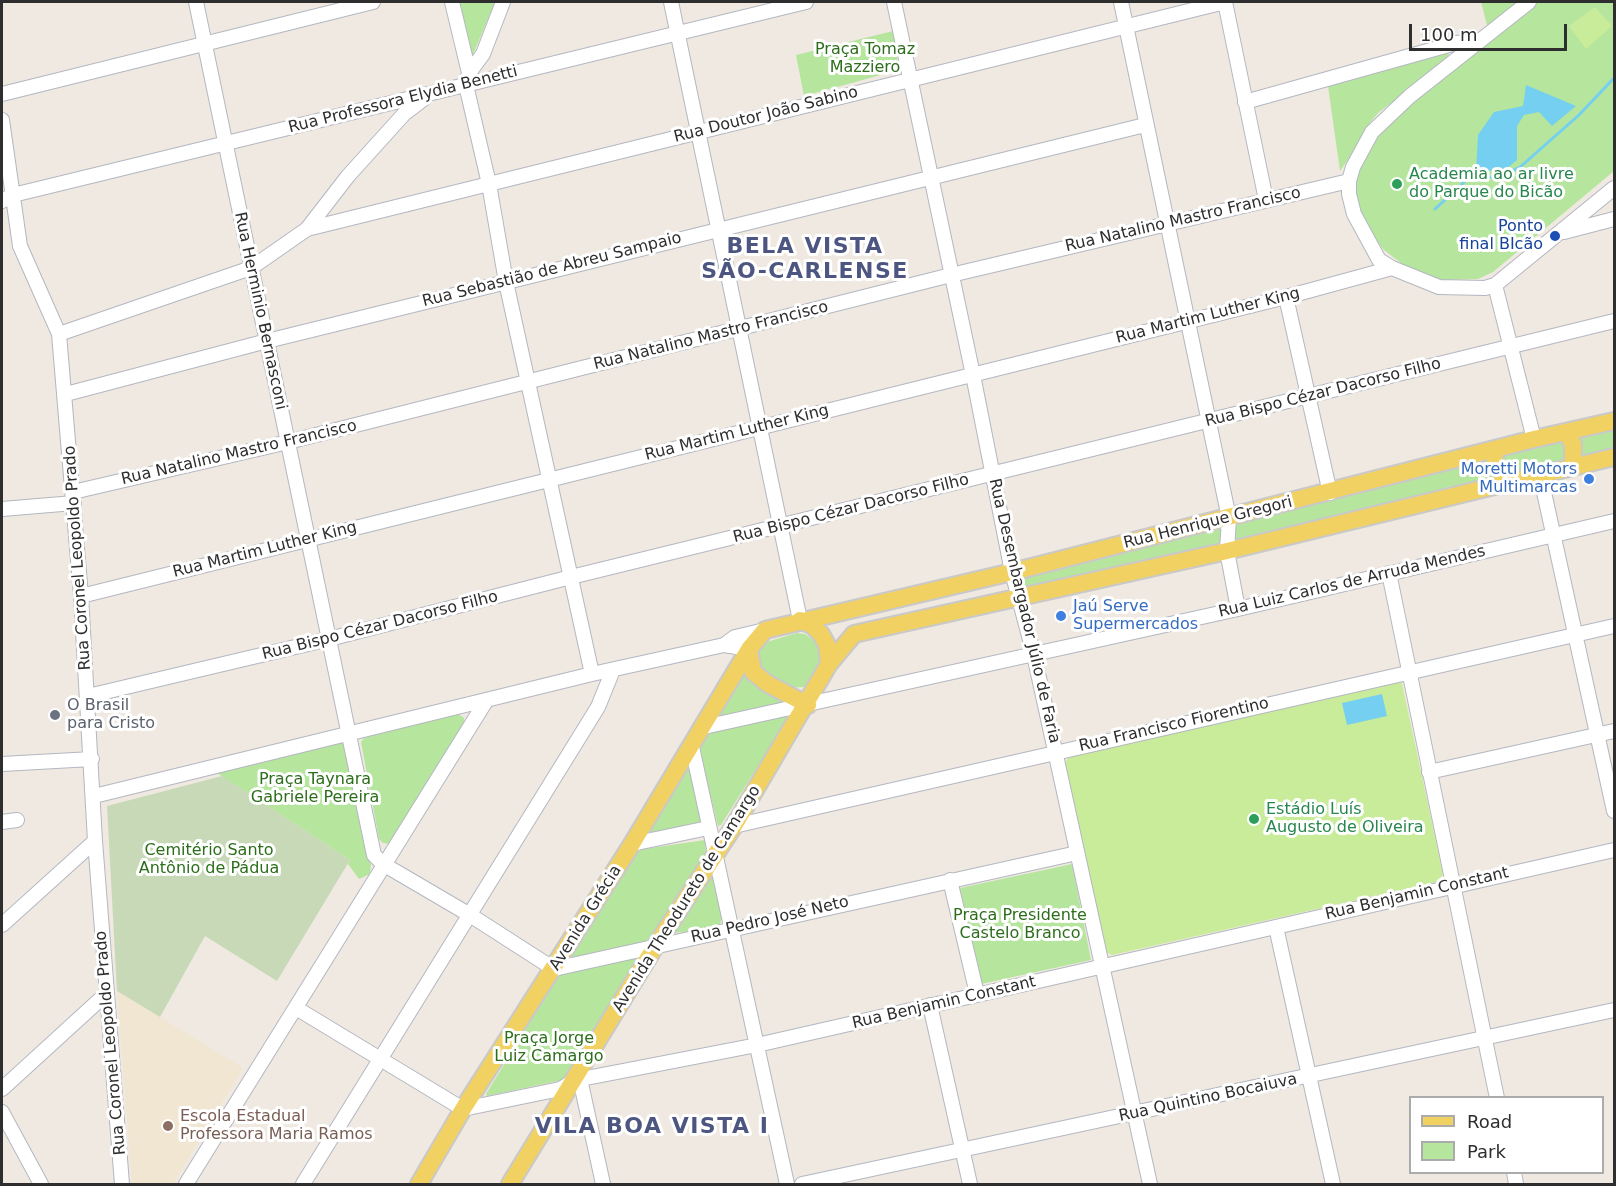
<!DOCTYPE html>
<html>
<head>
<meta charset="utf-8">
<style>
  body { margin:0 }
  #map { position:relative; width:1616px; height:1186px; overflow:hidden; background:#efe9e1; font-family:"DejaVu Sans",sans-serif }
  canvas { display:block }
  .frame { position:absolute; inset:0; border:3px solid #2e2e2e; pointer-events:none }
  .legend { position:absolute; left:1409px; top:1096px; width:195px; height:78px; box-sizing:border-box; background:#fff; border:2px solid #ababab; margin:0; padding:8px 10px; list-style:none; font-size:18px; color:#2e2e2e }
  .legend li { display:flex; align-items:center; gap:12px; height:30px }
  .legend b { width:30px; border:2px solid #ababab }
  .scale { position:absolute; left:1409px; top:24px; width:158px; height:27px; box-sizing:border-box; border:3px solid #2e2e2e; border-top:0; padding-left:8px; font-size:18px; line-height:21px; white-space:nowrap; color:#2e2e2e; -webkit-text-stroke:4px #fff; paint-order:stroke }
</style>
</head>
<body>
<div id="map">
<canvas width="1616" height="1186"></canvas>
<div class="frame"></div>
<ul class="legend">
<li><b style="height:8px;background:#f2d163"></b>Road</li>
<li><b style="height:16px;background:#b6e59e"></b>Park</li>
</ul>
<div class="scale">100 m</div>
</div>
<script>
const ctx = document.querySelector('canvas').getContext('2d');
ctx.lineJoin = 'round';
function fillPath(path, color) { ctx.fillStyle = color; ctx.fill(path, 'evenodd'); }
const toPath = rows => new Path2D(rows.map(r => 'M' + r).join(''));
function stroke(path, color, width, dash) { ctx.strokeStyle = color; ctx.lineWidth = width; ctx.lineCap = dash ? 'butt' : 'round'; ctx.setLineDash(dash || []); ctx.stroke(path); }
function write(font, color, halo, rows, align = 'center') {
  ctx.font = font + ' "DejaVu Sans",sans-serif'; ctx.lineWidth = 6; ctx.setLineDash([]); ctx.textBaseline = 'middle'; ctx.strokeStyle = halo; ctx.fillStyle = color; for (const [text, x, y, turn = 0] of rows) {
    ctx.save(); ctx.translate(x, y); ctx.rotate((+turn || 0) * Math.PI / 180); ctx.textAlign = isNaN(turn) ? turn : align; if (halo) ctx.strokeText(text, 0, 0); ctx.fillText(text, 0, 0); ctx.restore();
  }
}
fillPath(toPath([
  [117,991,243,1068,173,1184,132,1184]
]), '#f0e6d1');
fillPath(toPath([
  [455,2,495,2,472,57],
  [1481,2,1523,2,1488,29],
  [1536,2,1614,2,1614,171,1493,272,1478,279,1441,280,1405,266,1384,250,1366,229,1356,203,1355,175,1374,134,1465,56],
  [893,31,899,70,804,96,796,55],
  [1451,48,1445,63,1379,112,1367,126,1354,151,1340,171,1328,86],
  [1614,427,1614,452,1024,589,1019,564],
  [797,633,805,634,819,644,823,660,818,672,805,687,787,688,760,668,759,651,763,643],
  [743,666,792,701,712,722],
  [457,713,464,718,464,725,391,844,383,843,379,839,361,742,364,738],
  [790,715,721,825,718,826,698,745,707,729],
  [343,742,371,865,370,874,359,879,348,864,350,860,217,773],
  [688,758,702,823,645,838],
  [705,840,706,852,649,941,568,960,637,850],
  [714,862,722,919,720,924,713,929,674,933],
  [1072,864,1091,960,981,984,960,888],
  [637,957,638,960,567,1079,487,1096,486,1094,560,973]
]), '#b6e59e');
fillPath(toPath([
  [222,776,350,860,277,981,205,936,160,1017,117,991,107,806]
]), '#c8d9b8');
fillPath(toPath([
  [1595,7,1612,26,1586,49,1569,26],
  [1401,679,1443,874,1441,878,1437,882,1112,955,1104,951,1064,764,1069,757]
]), '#c9ec9a');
fillPath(toPath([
  [1526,85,1576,106,1552,126,1539,112,1524,115,1517,126,1517,160,1505,170,1476,171,1478,135,1494,112,1523,106],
  [1382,694,1387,716,1347,725,1342,703]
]), '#75cff0');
stroke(toPath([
  [1435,209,1476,171,1484,177,1495,177,1519,168,1579,115,1614,78]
]), '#75cff0', 3);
const minor = toPath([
  [196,2,374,855,383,864,470,915,554,969,1077,853],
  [452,2,469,73,466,85,489,184,506,282,592,674],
  [671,2,800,620],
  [894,2,973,375,1012,572,1034,655,1150,1184],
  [1121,2,1229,518,1227,551,1238,609],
  [1529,2,1410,96,1372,132,1353,167,1349,181,1349,194,1354,214,1379,260,1392,268,1439,287,1485,288,1495,285,1614,188],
  [469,73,483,54,503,2],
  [2,94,373,2],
  [1245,102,1456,43,1478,41],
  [2,120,20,246,59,334,81,596,95,841,122,1184],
  [2,201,13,195,806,2],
  [307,229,1225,2,1266,200],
  [1564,232,1614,219],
  [1495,285,1534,439],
  [1286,297,1330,493],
  [59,334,251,268,307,229,348,176,404,114,425,98],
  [66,394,267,341,1145,125],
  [1540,474,1614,811],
  [73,492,288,442,951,275,1349,181],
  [2,509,74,503],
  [1389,573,1497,1098],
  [81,596,1286,297,1392,268],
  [724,645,735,637,765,630],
  [88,696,329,639,571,577,1614,321],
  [704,727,1238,609,1614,521],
  [692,747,787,1184],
  [2,764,92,759],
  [1429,772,1614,731],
  [94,796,592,674,724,645,749,649],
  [2,822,17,820],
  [734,826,1614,626],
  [632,844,708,828],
  [950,880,977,994],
  [2,925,95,841],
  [1276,927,1333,1184],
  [930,1005,970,1184],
  [296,1008,463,1109,560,1089,576,1080,757,1045,1614,850],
  [576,1080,582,1088,603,1184],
  [2,1089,106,994],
  [2,1112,41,1184],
  [1514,1172,1516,1184],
  [186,1184,486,701],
  [303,1184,598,707,613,670],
  [802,1184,1614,1010]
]);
const major = toPath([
  [1566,432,1573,444,1573,467],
  [1493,450,1496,465,1507,481],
  [800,620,812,625,821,634,827,645,829,664],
  [749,649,753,672,768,684,808,705],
  [419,1184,463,1109,632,844,749,649,765,630,1012,572,1534,439,1614,421],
  [510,1184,656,945,734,826,829,664,854,634,1227,551,1614,457]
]);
stroke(minor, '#b4b7c1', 16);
stroke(major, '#c9c9c9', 20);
stroke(minor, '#fff', 14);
stroke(major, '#f2d163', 16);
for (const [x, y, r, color] of [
  [1397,184,6,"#2e9e5b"],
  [1555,236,6,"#1a4fb4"],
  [1589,479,6,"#3f7fe0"],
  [1061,616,6,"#3f7fe0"],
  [55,715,6,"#6b7280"],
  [1254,819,6,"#2e9e5b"],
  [168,1126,6,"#8d6e63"]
]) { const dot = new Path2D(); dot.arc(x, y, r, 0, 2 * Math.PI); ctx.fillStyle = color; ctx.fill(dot); stroke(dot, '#fff', 2); }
write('16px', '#2c6e1b', '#fff', [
  ["Praça Tomaz",865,50],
  ["Mazziero",865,68],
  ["Praça Taynara",315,780],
  ["Gabriele Pereira",315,798],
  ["Cemitério Santo",209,851],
  ["Antônio de Pádua",209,869],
  ["Praça Presidente",1020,916],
  ["Castelo Branco",1020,934],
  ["Praça Jorge",549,1039],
  ["Luiz Camargo",549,1057]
]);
write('16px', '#2e2e2e', '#fff', [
  ["Rua Professora Elydia Benetti",403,100,-14],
  ["Rua Doutor João Sabino",766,115,-14],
  ["Rua Natalino Mastro Francisco",1183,220,-13],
  ["Rua Sebastião de Abreu Sampaio",552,270,-14],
  ["Rua Herminio Bernasconi",260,311,78],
  ["Rua Martim Luther King",1208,316,-14],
  ["Rua Natalino Mastro Francisco",711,336,-14],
  ["Rua Bispo Cézar Dacorso Filho",1323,393,-14],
  ["Rua Martim Luther King",737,433,-14],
  ["Rua Natalino Mastro Francisco",239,453,-13],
  ["Rua Bispo Cézar Dacorso Filho",851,509,-14],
  ["Rua Henrique Gregori",1208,523,-14],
  ["Rua Martim Luther King",265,550,-14],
  ["Rua Coronel Leopoldo Prado",78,558,-94],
  ["Rua Luiz Carlos de Arruda Mendes",1352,582,-13],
  ["Rua Desembargador Júlio de Faria",1024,611,77],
  ["Rua Bispo Cézar Dacorso Filho",380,626,-14],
  ["Rua Francisco Fiorentino",1174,725,-13],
  ["Rua Benjamin Constant",1417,894,-13],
  ["Avenida Theodureto de Camargo",687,899,-58],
  ["Avenida Grécia",586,918,-58],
  ["Rua Pedro José Neto",770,920,-13],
  ["Rua Benjamin Constant",944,1003,-13],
  ["Rua Coronel Leopoldo Prado",111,1043,-95],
  ["Rua Quintino Bocaiuva",1208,1098,-12]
]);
write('16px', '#27864d', '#fff', [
  ["Academia ao ar livre",1409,175],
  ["do Parque do Bicão",1409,193],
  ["Estádio Luís",1266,810],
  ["Augusto de Oliveira",1266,828]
], 'left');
write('16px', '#164399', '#fff', [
  ["Ponto",1543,227],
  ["final BIcão",1543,245]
], 'right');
write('16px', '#366cbe', '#fff', [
  ["Moretti Motors",1577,470],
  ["Multimarcas",1577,488],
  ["Jaú Serve",1073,607,"left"],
  ["Supermercados",1073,625,"left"]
], 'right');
write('16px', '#5b616d', '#fff', [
  ["O Brasil",67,706],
  ["para Cristo",67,724]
], 'left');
write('16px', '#785e54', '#fff', [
  ["Escola Estadual",180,1117],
  ["Professora Maria Ramos",180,1135]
], 'left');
ctx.letterSpacing = '1.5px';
write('bold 22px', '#4d5680', '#fff', [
  ["BELA VISTA",805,247],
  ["SÃO-CARLENSE",805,272],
  ["VILA BOA VISTA I",652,1127]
]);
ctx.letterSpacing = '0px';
</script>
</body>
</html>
